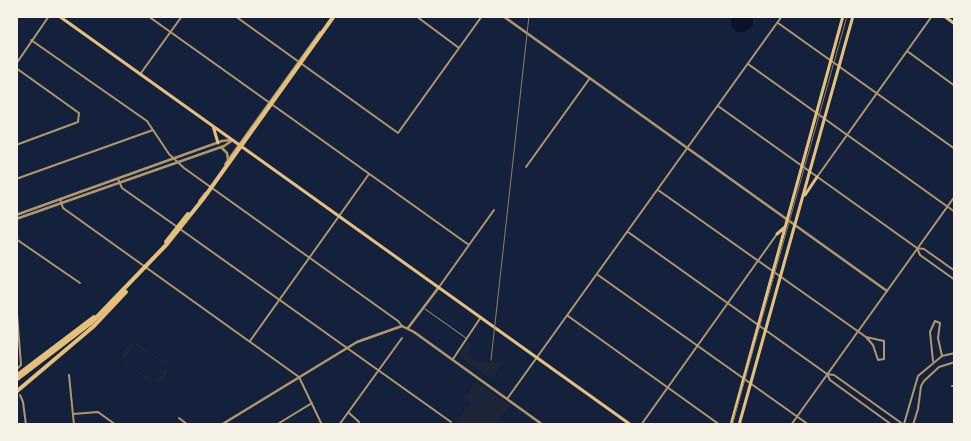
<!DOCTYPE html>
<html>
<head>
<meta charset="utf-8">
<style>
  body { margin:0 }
  #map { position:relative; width:971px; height:441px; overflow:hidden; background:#14213d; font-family:"Fira Sans Condensed",sans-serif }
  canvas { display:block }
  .frame { position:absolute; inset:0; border:18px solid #f6f1e7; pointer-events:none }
</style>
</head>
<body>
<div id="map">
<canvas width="971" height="441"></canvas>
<div class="frame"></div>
</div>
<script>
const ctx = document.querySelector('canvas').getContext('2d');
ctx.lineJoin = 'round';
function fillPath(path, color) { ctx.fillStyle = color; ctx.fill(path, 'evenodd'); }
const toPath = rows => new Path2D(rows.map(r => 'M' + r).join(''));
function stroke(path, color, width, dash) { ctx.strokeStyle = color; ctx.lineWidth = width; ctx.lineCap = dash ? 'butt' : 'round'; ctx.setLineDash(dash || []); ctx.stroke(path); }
fillPath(toPath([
  [469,340,470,355,477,361,502,363,491,379,458,355],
  [133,343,139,344,165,363,168,372,161,382,150,382,124,363,123,353,128,345],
  [135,344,167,366,155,383,123,361],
  [476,382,510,405,500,419,508,425,454,425,471,403,464,398]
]), '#1d2539');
fillPath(toPath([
  [731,16,753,16,753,25,745,32,737,32,731,26]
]), '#0b132b');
stroke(toPath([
  [425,309,466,338]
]), '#b1986c', 1);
stroke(toPath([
  [148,16,469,245],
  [235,16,398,133,482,16],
  [416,16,459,48],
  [778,23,955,149],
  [31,40,147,121,169,154,184,168,398,321,402,326],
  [907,51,955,86],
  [16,64,49,16],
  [748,64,955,212],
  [16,68,79,113,78,122,16,145],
  [141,73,182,16],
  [718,106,917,248,924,249,955,271],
  [225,164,320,32],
  [526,167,590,78],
  [817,177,932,16],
  [16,179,153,130],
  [118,179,122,188,176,226],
  [658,190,866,337,873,345,878,360,884,359,884,341,866,337],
  [60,199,63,208,299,377,322,425],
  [199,201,205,193],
  [180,229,451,422],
  [628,232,827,374,834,375,904,425],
  [16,239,80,283],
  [917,248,920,255,955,280],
  [598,275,809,425],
  [439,287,494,210],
  [16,301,21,365,16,370],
  [568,316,720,425],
  [250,341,369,174],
  [453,359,481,317],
  [933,361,930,332,935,321,940,323,938,338,942,356],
  [827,374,830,380,892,425],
  [69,375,74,425],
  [952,386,955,386],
  [20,395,23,402,26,425],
  [507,399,782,16],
  [348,412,359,422],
  [73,414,98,412,116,425],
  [179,418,188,425],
  [904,424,918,376,942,356,955,353],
  [276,425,312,403],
  [339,425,402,338],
  [641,425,777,234],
  [791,425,955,196],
  [913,425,918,409,921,386,924,381,939,367,955,362]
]), '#b1986c', 2);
stroke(toPath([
  [503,16,887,291],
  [221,147,227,153,228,160],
  [16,215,222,141,231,140],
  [16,219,224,146,233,140],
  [408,328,439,287],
  [221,425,357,342,402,326,414,332,543,425]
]), '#b1986c', 2.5);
stroke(toPath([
  [59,16,631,425],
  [944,16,955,24],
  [213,126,218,143]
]), '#e5c07b', 3);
stroke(toPath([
  [805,195,817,177],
  [777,234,785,227],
  [731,425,843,16],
  [739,425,853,16]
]), '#e5c07b', 3);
stroke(toPath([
  [166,242,188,214],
  [16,376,94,317],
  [16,380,91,323,167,244,203,199,334,16],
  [16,392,94,326,126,292]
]), '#e5c07b', 4);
stroke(toPath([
  [732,425,847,16]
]), '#918062', 1);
stroke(toPath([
  [491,360,529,16]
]), '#918062', 1);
</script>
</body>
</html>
